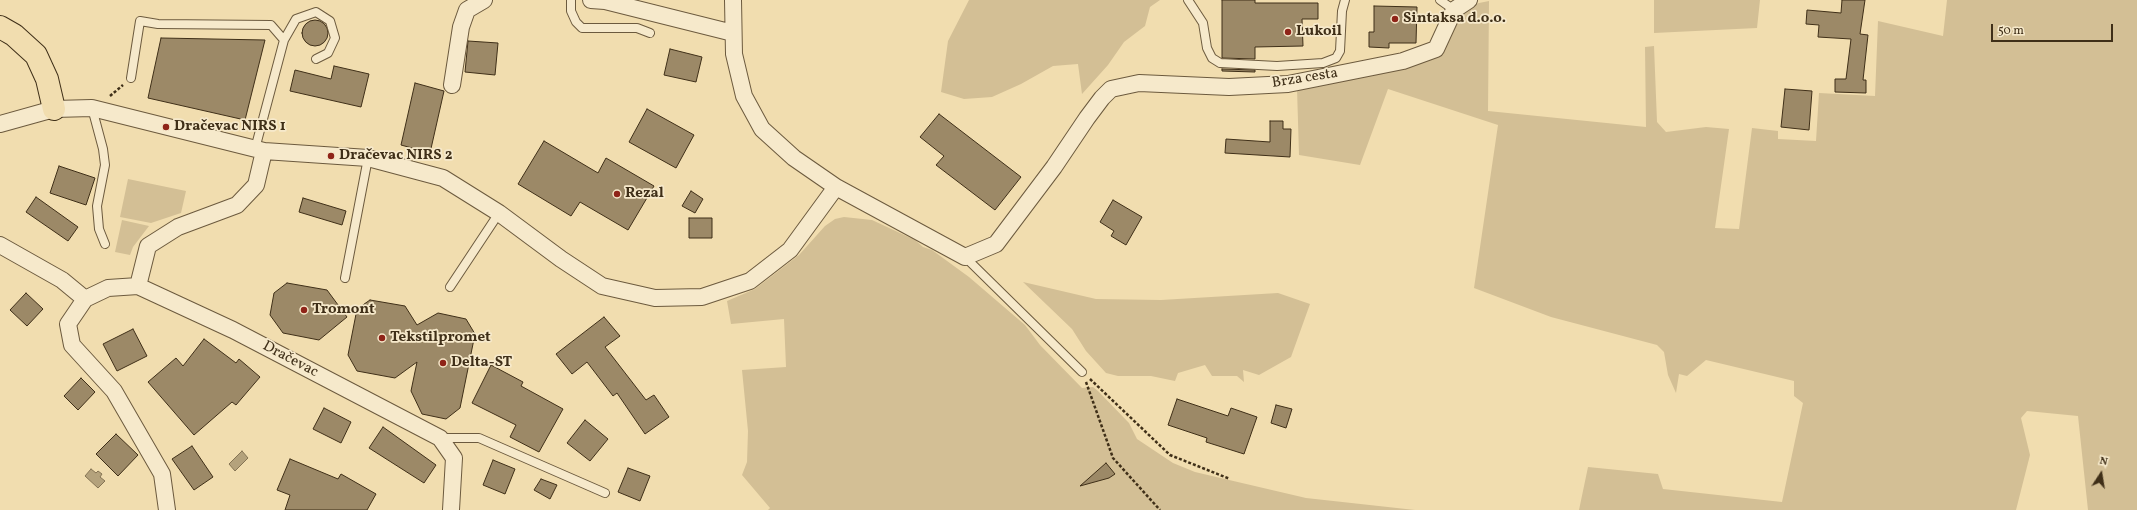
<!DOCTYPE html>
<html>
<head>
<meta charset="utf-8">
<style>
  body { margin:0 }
  #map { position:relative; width:2137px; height:510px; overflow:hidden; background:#f1ddaf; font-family:Vollkorn,serif }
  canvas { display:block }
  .north { position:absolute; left:2081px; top:454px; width:40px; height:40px; -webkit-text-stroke:3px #f6e9cb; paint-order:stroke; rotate:12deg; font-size:11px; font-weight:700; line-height:16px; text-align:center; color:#3f2f18 }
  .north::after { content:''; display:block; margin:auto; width:14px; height:18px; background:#3f2f18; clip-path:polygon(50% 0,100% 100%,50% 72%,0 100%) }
  .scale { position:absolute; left:1991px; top:24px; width:122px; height:18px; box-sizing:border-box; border:2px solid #3f2f18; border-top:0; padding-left:5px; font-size:12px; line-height:14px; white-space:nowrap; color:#3f2f18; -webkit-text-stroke:3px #f6e9cb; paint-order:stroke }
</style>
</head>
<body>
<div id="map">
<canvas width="2137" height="510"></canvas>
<div class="north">N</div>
<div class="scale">50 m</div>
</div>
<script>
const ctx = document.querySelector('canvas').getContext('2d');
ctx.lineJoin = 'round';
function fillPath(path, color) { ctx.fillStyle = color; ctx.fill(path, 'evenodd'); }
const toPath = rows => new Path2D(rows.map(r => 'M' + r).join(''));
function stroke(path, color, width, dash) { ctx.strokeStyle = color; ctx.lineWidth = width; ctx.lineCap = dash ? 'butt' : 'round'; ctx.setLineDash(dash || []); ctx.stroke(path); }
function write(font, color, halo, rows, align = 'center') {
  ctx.font = font + ' Vollkorn,serif'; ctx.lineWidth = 3.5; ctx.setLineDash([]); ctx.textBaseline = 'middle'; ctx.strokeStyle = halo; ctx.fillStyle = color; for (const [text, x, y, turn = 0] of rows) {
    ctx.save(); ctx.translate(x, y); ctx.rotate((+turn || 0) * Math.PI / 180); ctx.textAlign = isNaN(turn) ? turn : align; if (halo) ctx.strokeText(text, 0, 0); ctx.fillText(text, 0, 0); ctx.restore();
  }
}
fillPath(toPath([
  [969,0,1160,0,1150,7,1145,26,1124,42,1108,65,1082,94,1078,64,1053,66,1021,84,992,97,964,99,941,92,948,41],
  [1654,0,1760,0,1757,28,1654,33],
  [1947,0,2137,0,2137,510,2088,510,2078,416,2027,411,2021,418,2030,455,2016,510,1579,510,1588,467,1658,474,1663,489,1782,502,1803,403,1794,396,1794,381,1706,360,1687,376,1679,374,1676,393,1668,375,1664,352,1657,345,1551,317,1474,288,1498,125,1388,89,1360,165,1299,155,1297,88,1381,73,1443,49,1464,12,1474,4,1489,1,1488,111,1646,127,1645,47,1654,46,1657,122,1666,132,1706,127,1729,129,1715,228,1739,229,1752,128,1778,131,1778,139,1816,141,1819,93,1875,96,1878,21,1943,36],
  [128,179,186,191,181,213,151,223,120,217],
  [844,217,872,220,915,240,923,247,932,250,969,277,1025,325,1040,345,1082,388,1093,387,1098,391,1129,423,1137,439,1173,463,1195,472,1306,498,1415,510,768,510,770,508,742,475,747,462,748,431,742,370,786,367,784,319,731,324,727,301,755,289,799,255,825,226,835,219],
  [122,220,149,226,133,247,130,255,115,252],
  [1023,282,1096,299,1161,300,1278,293,1310,304,1291,357,1259,375,1243,370,1244,382,1237,376,1212,376,1205,365,1178,373,1175,381,1151,376,1118,376,1106,373,1086,351,1072,329]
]), '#d3bf95');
const water = toPath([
  [242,451,248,458,235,471,229,464,242,451],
  [91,469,96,473,98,471,102,474,100,477,105,481,98,488,85,476,91,469]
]);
fillPath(water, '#b4a27c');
stroke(water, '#857454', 1);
const building = toPath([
  [1222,0,1255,0,1255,3,1318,3,1318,19,1302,19,1303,46,1255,47,1255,59,1222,58,1222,0],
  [1842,0,1865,0,1860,34,1868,35,1863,80,1866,80,1866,93,1835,92,1835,79,1846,79,1851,39,1818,37,1819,25,1806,24,1807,10,1841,13,1842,0],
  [1374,6,1417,7,1416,43,1389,43,1389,48,1369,47,1369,32,1374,32,1374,6],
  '302 33a13 13 0 1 1 26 0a13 13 0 1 1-26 0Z',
  [161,38,265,40,245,120,148,98,161,38],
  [468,41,498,43,495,75,465,72,468,41],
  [670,49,702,57,696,82,664,75,670,49],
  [334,66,369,74,361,107,290,91,295,70,331,79,334,66],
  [1222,69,1255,70,1255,72,1222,71,1222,69],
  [415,83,444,91,430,153,401,145,415,83],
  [1785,89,1812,91,1809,130,1781,127,1785,89],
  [647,109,694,135,676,168,629,142,647,109],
  [939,114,1021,177,995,210,936,165,944,156,920,137,939,114],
  [1270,121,1283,121,1283,129,1291,129,1290,157,1225,153,1226,139,1270,142,1270,121],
  [544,141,598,173,606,158,654,186,628,230,580,202,571,216,518,184,544,141],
  [59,166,95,178,86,205,50,193,59,166],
  [691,191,703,199,695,213,682,206,691,191],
  [36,197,78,227,68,241,26,212,36,197],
  [303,198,346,211,342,225,299,212,303,198],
  [1113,200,1142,217,1126,245,1111,236,1114,231,1100,222,1113,200],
  [689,218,712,218,712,238,689,238,689,218],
  [287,283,327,290,347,317,319,340,283,333,270,315,274,293,287,283],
  [26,293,43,309,27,326,10,310,26,293],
  [370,300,405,306,417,325,438,313,466,319,475,334,460,408,446,419,422,414,411,391,417,362,395,378,357,371,348,355,357,309,370,300],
  [604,317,620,336,605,347,646,400,654,395,669,417,645,434,617,393,613,396,587,362,572,374,556,354,604,317],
  [133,329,147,356,117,371,103,344,133,329],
  [204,339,236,363,239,359,260,377,236,405,232,402,194,435,148,382,176,358,183,366,204,339],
  [491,365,523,382,521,386,563,409,539,452,510,437,516,425,472,403,491,365],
  [81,378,95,392,78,410,64,396,81,378],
  [1177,399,1228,416,1231,408,1257,417,1244,454,1206,442,1207,438,1168,425,1177,399],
  [1276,405,1292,409,1286,428,1271,423,1276,405],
  [324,408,351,422,341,443,313,429,324,408],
  [585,420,608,439,590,461,567,443,585,420],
  [383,427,436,465,424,483,369,448,383,427],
  [116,434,138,455,118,476,96,454,116,434],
  [192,446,213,477,194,490,172,459,192,446],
  [290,459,338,479,341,474,376,494,367,510,285,510,290,495,277,490,290,459],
  [493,460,515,469,505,494,483,485,493,460],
  [1106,463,1115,474,1109,478,1080,486,1106,463],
  [628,468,650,476,640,501,618,492,628,468],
  [541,479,557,485,550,499,534,490,541,479]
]);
fillPath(building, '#9c8967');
stroke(building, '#3f2f18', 1);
const service = toPath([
  [571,0,571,11,576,22,582,28,637,28,650,33],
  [1188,0,1203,23,1207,48,1212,58,1220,63,1277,66,1323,63,1336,58,1340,51,1342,11,1345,0],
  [1440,0,1454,10],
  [284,40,296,19,316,12,330,21,335,38,328,53,316,59],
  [131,78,140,21,158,24,271,25,284,40,255,149],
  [92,108,103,149,105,165,97,206,99,229,105,244],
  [965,257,1082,372],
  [345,278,368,158],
  [450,287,499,213],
  [440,438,479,438,605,493]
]);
const minor = toPath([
  [591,0,605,1,733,33],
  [733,0,734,54,744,96,762,129,794,158,836,187,965,257,996,244,1054,167,1087,118,1102,98,1111,89,1139,83,1229,87,1288,84,1403,61,1436,49,1454,10,1469,0],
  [452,85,461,27,467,10,484,0],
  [0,124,54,109,92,108,264,151,368,158,443,178,499,213,561,259,602,286,655,298,702,297,750,281,790,250,836,187],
  [264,151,256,185,237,205,178,227,148,246,138,286,233,330,440,438,454,458,451,510],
  [0,245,62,280,85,299],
  [138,286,108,288,85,299,68,324,72,345,114,391,162,474,167,510]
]);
const trunk = toPath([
  [0,27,14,35,36,55,47,79,54,109]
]);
stroke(service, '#6c5a3e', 10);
stroke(minor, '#6c5a3e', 18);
stroke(trunk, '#3f2f18', 24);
stroke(toPath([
  [110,96,123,85],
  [1090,379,1170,455,1230,479],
  [1086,382,1113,458,1160,510]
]), '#3f2f18', 2.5, [3, 2]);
stroke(service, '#f6e9cb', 8);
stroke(minor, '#f6e9cb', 16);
stroke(trunk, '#f1ddaf', 22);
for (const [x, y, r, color] of [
  [1395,19,4,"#8f2418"],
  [1288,32,4,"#8f2418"],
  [166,127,4,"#8f2418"],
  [331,156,4,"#8f2418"],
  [617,194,4,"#8f2418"],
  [304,310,4,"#8f2418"],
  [382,338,4,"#8f2418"],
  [443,363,4,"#8f2418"]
]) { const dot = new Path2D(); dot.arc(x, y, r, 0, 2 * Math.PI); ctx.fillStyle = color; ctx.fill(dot); stroke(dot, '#f6e9cb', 1.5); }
write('bold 15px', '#3f2f18', '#f6e9cb', [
  ["Sintaksa d.o.o.",1403,19],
  ["Lukoil",1296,32],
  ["Dračevac NIRS 1",174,127],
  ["Dračevac NIRS 2",339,156],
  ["Rezal",625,194],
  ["Tromont",312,310],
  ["Tekstilpromet",390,338],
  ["Delta-ST",451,363]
], 'left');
write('15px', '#3f2f18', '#f6e9cb', [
  ["Brza cesta",1305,79,-9],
  ["Dračevac",290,360,28]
]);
</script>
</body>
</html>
